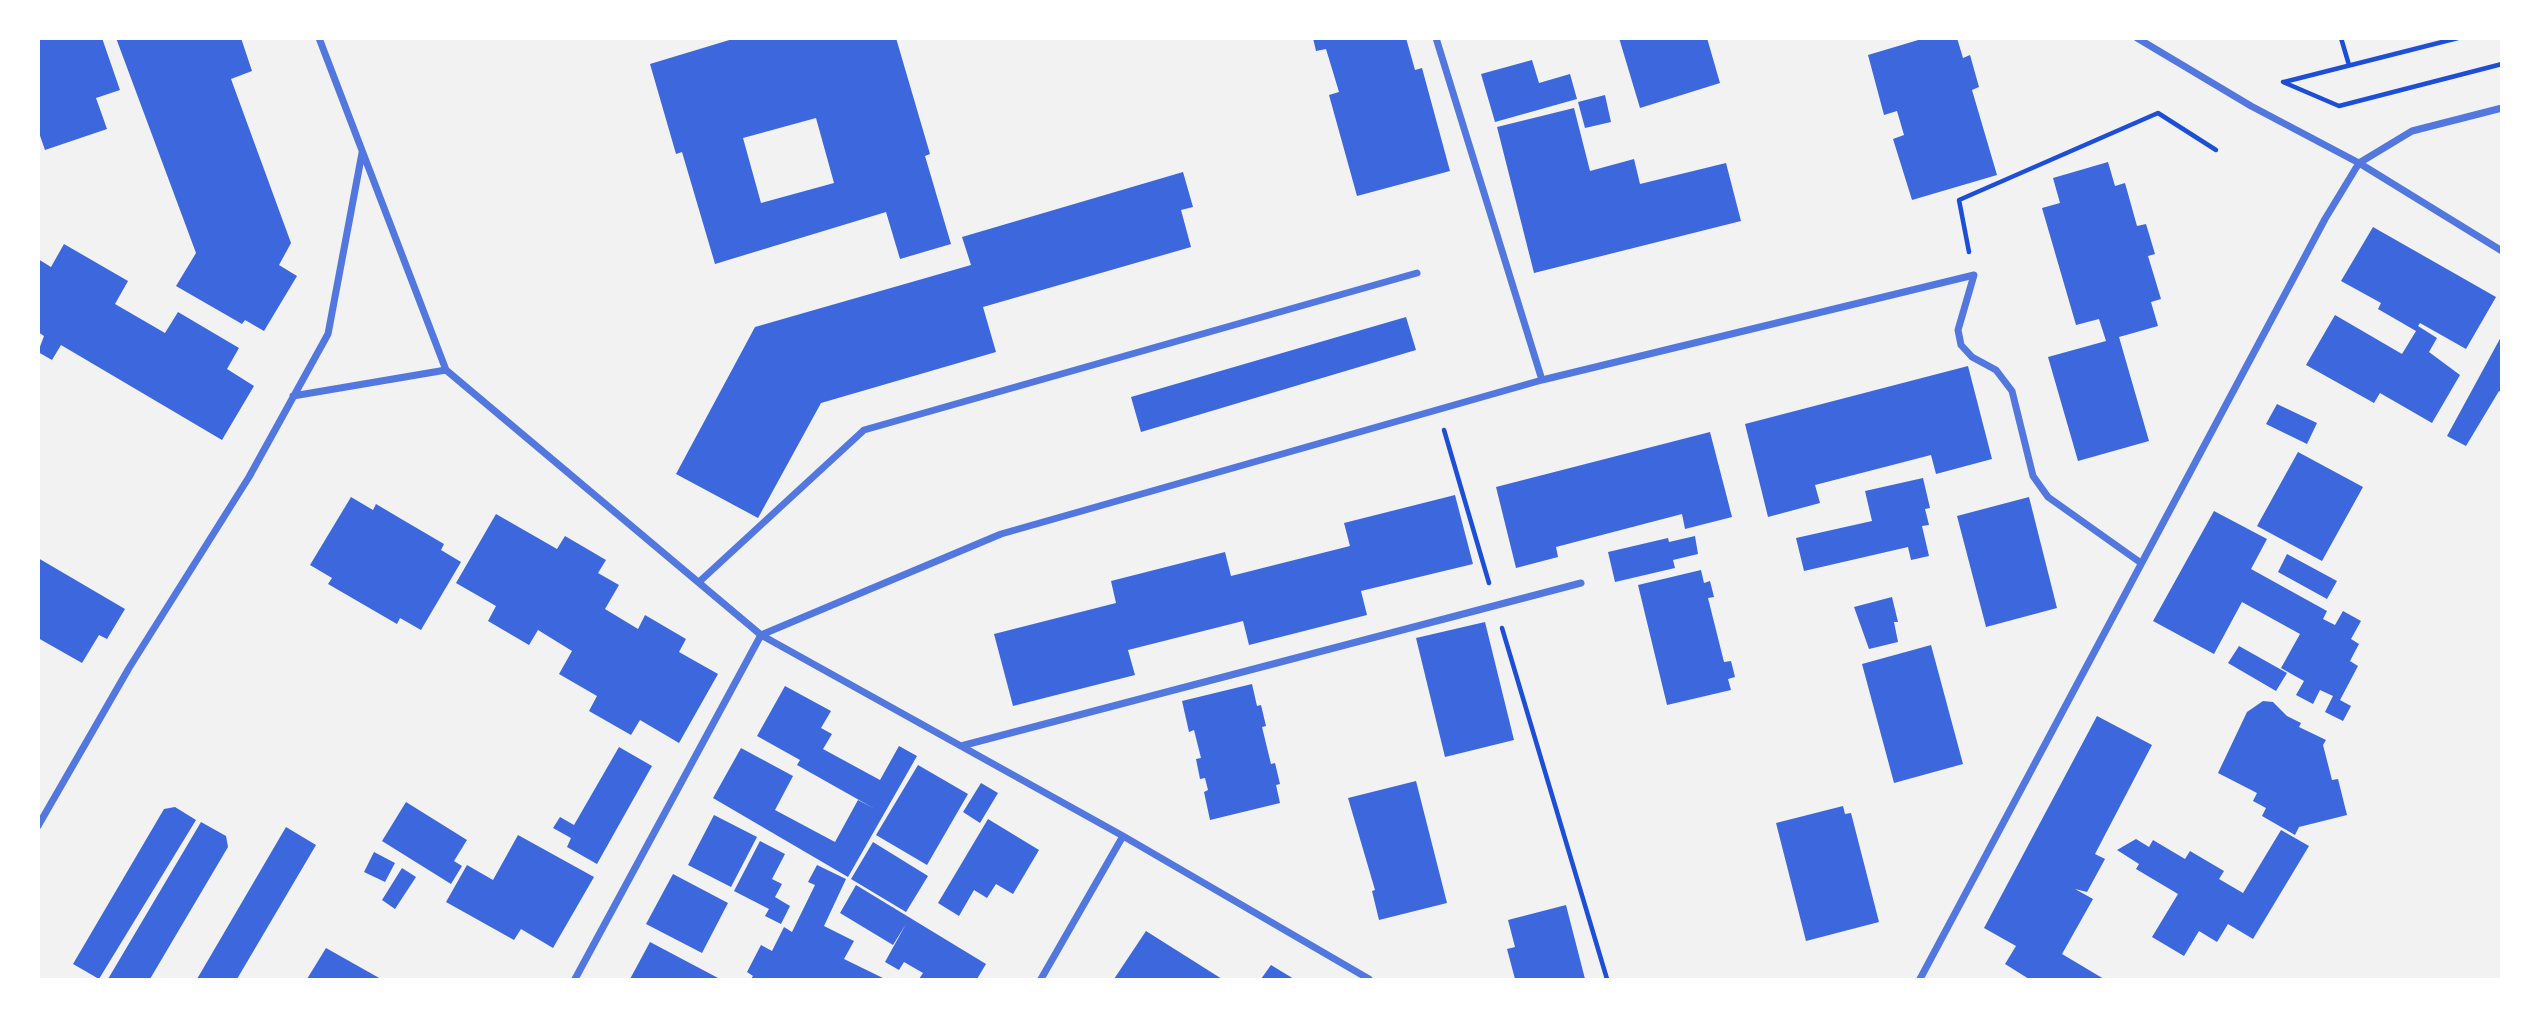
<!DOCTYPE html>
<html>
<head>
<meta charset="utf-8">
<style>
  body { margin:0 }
  #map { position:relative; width:2540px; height:1018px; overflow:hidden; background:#f2f2f2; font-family:"Fira Sans Condensed",sans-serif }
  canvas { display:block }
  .frame { position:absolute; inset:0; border:40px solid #fff; pointer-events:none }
</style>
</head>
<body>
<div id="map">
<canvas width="2540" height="1018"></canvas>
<div class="frame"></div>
</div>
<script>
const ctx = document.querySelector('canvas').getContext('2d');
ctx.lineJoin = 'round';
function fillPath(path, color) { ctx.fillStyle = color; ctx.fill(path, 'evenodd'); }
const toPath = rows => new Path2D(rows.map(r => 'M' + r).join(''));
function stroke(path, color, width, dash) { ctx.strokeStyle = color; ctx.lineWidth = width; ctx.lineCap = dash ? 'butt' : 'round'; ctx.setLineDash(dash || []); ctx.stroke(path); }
fillPath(toPath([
  [38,38,102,38,120,90,96,98,107,129,45,150,38,130],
  [116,38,241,38,252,71,231,79,291,243,279,265,297,276,264,331,245,320,242,324,176,286,196,253],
  [736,38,896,38,930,154,925,156,951,244,900,259,886,212,715,264,682,152,676,154,650,64],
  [816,118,834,183,761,203,743,138],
  [1313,38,1406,38,1415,70,1422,68,1450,171,1357,196,1329,95,1339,92,1326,49,1316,51],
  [1619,38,1707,38,1720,83,1640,108],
  [1925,38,1957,38,1963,58,1970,55,1979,87,1972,90,1997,175,1912,200,1893,139,1904,135,1897,111,1884,115,1868,55],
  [1532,60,1539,83,1570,74,1577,99,1495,122,1481,74],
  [1605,95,1611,122,1585,128,1578,102],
  [1574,108,1590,171,1634,159,1640,184,1726,163,1741,221,1534,273,1497,127],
  [2108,162,2115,186,2125,183,2137,226,2146,224,2155,254,2148,256,2161,299,2151,302,2158,326,2119,337,2149,441,2078,461,2048,357,2106,341,2099,319,2076,325,2042,208,2060,203,2053,178],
  [1183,172,1193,207,1181,210,1191,247,983,307,996,352,821,403,758,518,676,474,755,327,971,265,962,237],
  [2373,227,2496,297,2466,349,2420,323,2418,326,2437,338,2429,352,2460,375,2432,423,2380,393,2374,403,2306,365,2335,315,2402,354,2416,331,2378,309,2381,303,2341,281],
  [64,244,128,281,115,304,165,333,178,312,239,348,227,369,254,386,222,440,61,345,52,360,38,352,44,336,38,332,38,259,51,267],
  [1406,317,1416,350,1141,432,1131,397],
  [2502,335,2502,393,2499,391,2466,446,2447,436],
  [1968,366,1992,459,1936,474,1931,455,1815,485,1820,503,1768,517,1745,424],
  [2277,404,2317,423,2307,444,2266,424],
  [1710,432,1732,517,1685,529,1682,514,1556,547,1558,557,1516,568,1496,487],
  [2298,452,2363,487,2322,561,2257,526],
  [1923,478,1930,508,1925,509,1929,525,1922,526,1929,556,1911,560,1908,547,1804,571,1796,538,1872,521,1865,491],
  [1455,495,1473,564,1361,591,1367,615,1249,645,1243,621,1128,650,1135,675,1013,706,994,634,1116,603,1111,581,1225,552,1231,576,1350,546,1344,523],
  [351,497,373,510,376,504,403,520,444,544,441,550,461,562,421,630,400,618,397,624,328,584,332,578,310,565],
  [2029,497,2057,608,1986,627,1957,516],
  [2214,511,2267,539,2251,569,2327,611,2323,619,2335,625,2343,611,2361,621,2351,639,2359,644,2350,661,2358,666,2340,700,2351,706,2343,721,2325,712,2333,696,2320,690,2313,704,2296,695,2304,681,2281,668,2300,634,2242,602,2214,654,2153,621],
  [496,514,557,549,565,536,606,560,598,573,619,585,605,609,638,629,645,615,686,639,679,652,718,674,679,743,640,720,631,735,589,711,597,696,559,674,572,651,538,630,529,645,488,621,496,606,456,583],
  [1695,536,1698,554,1673,560,1675,568,1615,582,1608,552,1668,538,1669,542],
  [2287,554,2337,581,2327,599,2278,572],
  [38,558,125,609,107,639,99,635,82,663,38,638],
  [1701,570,1704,583,1710,581,1714,597,1708,598,1724,662,1731,661,1735,677,1728,679,1731,690,1667,705,1638,585],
  [1892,597,1898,622,1894,622,1898,642,1869,649,1854,607],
  [1485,622,1514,740,1445,757,1416,638],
  [1931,645,1963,764,1894,783,1862,664],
  [2239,646,2287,673,2276,691,2228,663],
  [1252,684,1257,706,1261,705,1266,726,1262,727,1271,764,1275,763,1280,784,1276,785,1280,803,1210,820,1204,792,1208,790,1205,778,1200,779,1196,759,1201,758,1194,730,1189,732,1182,701],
  [785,686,831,711,821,728,832,734,823,749,880,780,899,746,917,756,848,877,713,798,741,748,793,776,775,810,835,842,858,800,875,809,797,765,800,760,757,736],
  [2263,701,2273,702,2287,716,2301,723,2299,727,2326,740,2323,745,2332,780,2338,779,2347,815,2299,827,2295,835,2262,816,2266,808,2253,801,2257,793,2218,773,2247,712],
  [2097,716,2152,745,2095,854,2105,859,2087,892,2075,889,2093,899,2062,954,2104,979,2029,979,2005,964,2016,946,1984,928],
  [619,747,652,766,597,864,567,847,571,838,553,828,560,817,574,825],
  [918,765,968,794,927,865,876,835],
  [1416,781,1447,903,1379,920,1372,891,1375,890,1348,798],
  [981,783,998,793,980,823,963,812],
  [406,802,467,840,454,861,462,866,451,884,382,841],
  [1843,806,1845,814,1851,813,1879,922,1806,941,1776,823],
  [175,807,196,820,99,979,73,964,164,809],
  [714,815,757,837,731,887,688,865],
  [988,819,1039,850,1013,894,996,884,987,898,974,890,959,916,938,903],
  [201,822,226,836,228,847,150,979,108,979],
  [286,827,316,845,237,979,197,979],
  [2281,830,2309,846,2253,939,2228,924,2217,942,2199,931,2184,956,2152,937,2178,894,2136,869,2139,864,2117,850,2136,839,2149,847,2153,840,2185,859,2190,851,2224,871,2219,879,2243,893],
  [518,835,594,877,553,948,521,929,514,940,446,902,467,865,493,880],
  [760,841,785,854,772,879,782,884,775,897,790,906,781,924,765,916,769,909,734,891],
  [873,842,928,876,906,912,851,879],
  [374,852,395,863,385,882,364,872],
  [817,865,846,879,824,926,854,941,844,959,885,979,751,979,753,976,747,972,761,945,772,951,784,927,792,932,815,885,808,882],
  [402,868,416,877,395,909,382,900],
  [673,874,728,903,702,953,646,924],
  [856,885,986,964,977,979,919,979,923,973,904,962,899,970,885,962,906,924,893,945,840,913],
  [1566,905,1585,979,1515,979,1507,949,1515,947,1508,920],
  [1146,931,1222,979,1114,979],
  [650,942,720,979,630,979],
  [326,948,381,979,307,979],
  [1271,965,1294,979,1261,979]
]), '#3d67dc');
stroke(toPath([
  [2341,38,2349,65],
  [2283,82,2339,106,2502,64],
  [2284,82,2458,38],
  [1969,252,1959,200,2158,113,2216,150],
  [1444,430,1489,583],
  [1502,628,1607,979]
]), '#1d4ed8', 4.5);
stroke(toPath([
  [319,38,446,370,761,635,1123,836,1369,979],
  [1436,38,1542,380],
  [2137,38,2251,106,2359,163,2502,251],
  [293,396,446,370],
  [699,582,864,430,1417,273],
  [761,635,1001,534,1542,380,1974,275,1958,330,1961,345,1972,357,1996,370,2012,391,2033,476,2048,497,2141,563],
  [961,746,1581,583],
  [38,826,129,668,249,477,328,334,362,153],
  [575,979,761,635],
  [1041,979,1123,836],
  [1920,979,2325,219,2359,163,2412,131,2502,108]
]), '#5277de', 7);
</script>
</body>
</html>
